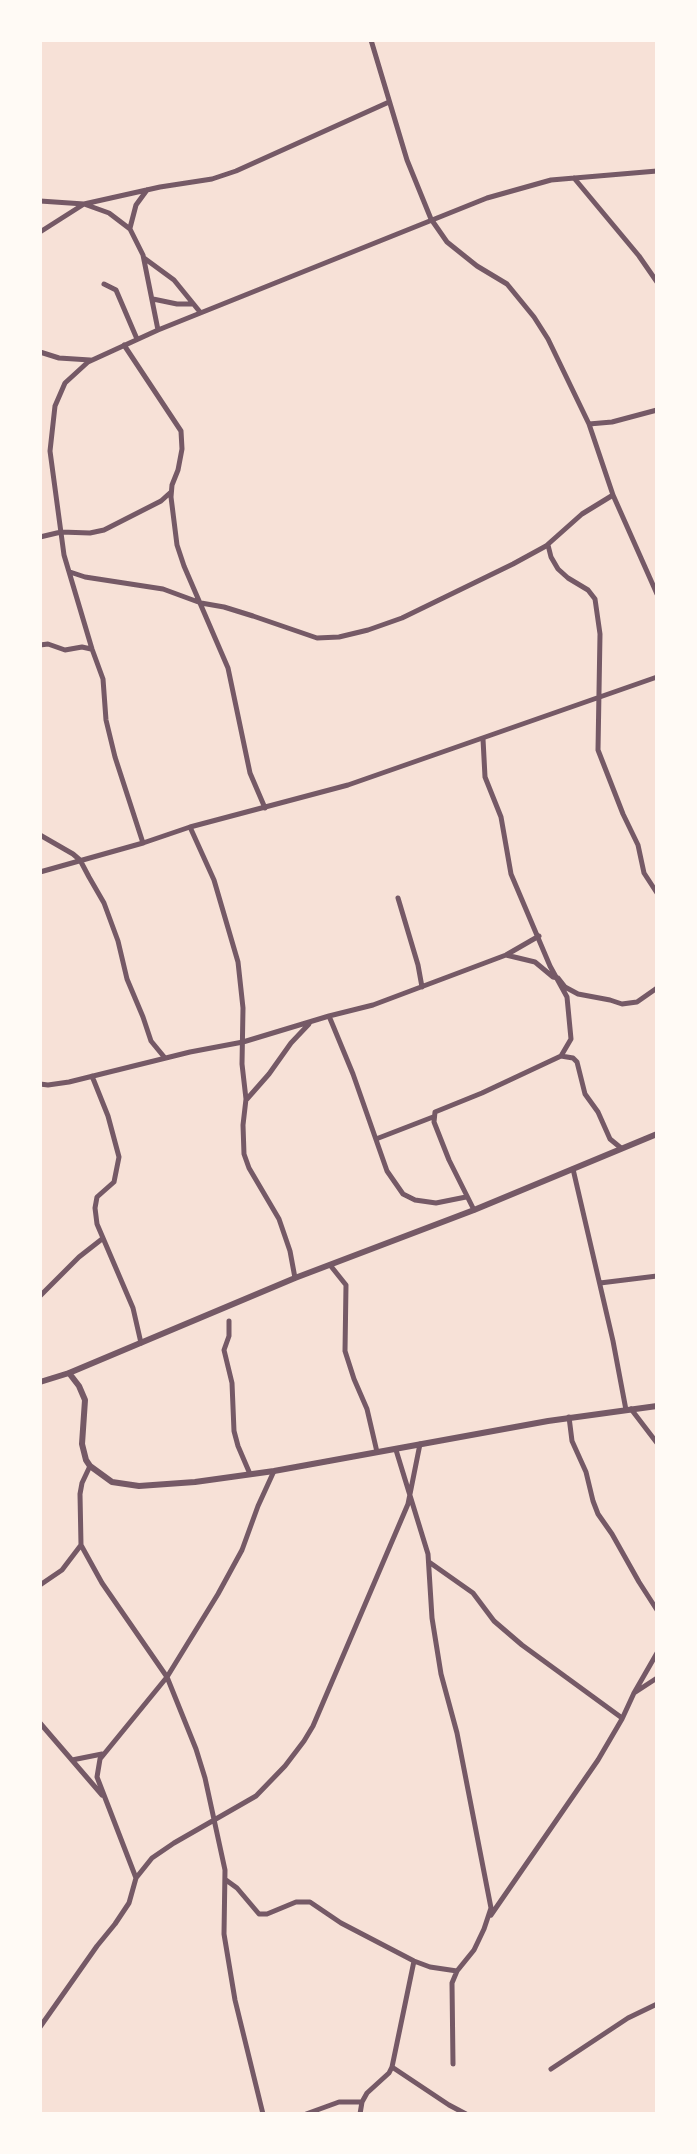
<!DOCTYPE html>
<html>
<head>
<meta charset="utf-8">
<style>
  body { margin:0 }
  #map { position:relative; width:697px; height:2154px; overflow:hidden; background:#f7e1d7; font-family:"Noto Serif",serif }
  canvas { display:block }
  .frame { position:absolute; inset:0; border:42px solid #fffaf5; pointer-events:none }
</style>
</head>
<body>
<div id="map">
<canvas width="697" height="2154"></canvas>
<div class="frame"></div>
</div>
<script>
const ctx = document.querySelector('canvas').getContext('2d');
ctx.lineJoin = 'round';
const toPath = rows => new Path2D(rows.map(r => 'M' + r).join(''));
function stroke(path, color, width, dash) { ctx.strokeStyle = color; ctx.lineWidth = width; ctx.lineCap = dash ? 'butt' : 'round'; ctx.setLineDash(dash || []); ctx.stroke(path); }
stroke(toPath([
  [371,40,407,160,431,219,447,242,477,266,507,284,534,317,548,339,589,424,613,495,657,594],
  [574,178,639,256,657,282],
  [40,201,84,204,109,213,130,229,143,255,158,330],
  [130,228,136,205,147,190],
  [40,232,84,204,160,187,212,179,236,171,389,102],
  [144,258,174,280,200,312],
  [104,284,116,290,137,339],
  [153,299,177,304,192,304],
  [124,345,181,431,182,449,178,470,172,485,171,497,177,545,184,566,228,668,250,773,265,808],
  [40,352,59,358,90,360],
  [589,424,612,422,657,410],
  [40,537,61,532,90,533,104,530,161,501,171,492],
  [548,545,551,557,558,569,568,578,588,590,595,599,600,634,598,750,623,814,638,845,644,873,657,893],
  [70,572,85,577,163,589,201,603,224,607,253,616,317,638,339,637,368,630,402,618,513,564,546,546,582,514,613,495],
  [40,645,48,644,65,650,82,647,91,649],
  [190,827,214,880,238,962,243,1008,242,1064,246,1099,243,1125,244,1154,249,1168,279,1219,290,1251,295,1278],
  [40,835,73,854,80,860,89,877,104,903,118,941,127,979,143,1017,151,1041,165,1058],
  [143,843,115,757,106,720,103,679,92,649,64,555,50,451,55,406,65,383,88,362,158,330,487,198,551,180,657,171],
  [40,872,143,843,190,827,348,785,657,677],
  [398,898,418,965,422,987],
  [506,955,535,962,553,977,558,978,565,987,578,994,610,1000,622,1004,637,1002,657,988],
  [329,1016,353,1074,387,1171,403,1194,415,1200,436,1203,466,1197],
  [561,1056,573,1058,577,1062,585,1094,598,1112,610,1139,621,1148],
  [92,1076,108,1116,119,1157,114,1182,97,1197,95,1208,97,1224,133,1308,141,1343],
  [40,1084,48,1085,69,1082,190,1052,243,1042,329,1016,373,1005,506,955,539,936],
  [247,1099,269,1074,291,1043,309,1024],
  [376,1139,433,1117],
  [573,1169,613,1341,626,1410],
  [474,1210,449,1160,434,1122,435,1112,482,1093,561,1056,571,1039,567,997,550,966,511,874,501,817,485,777,483,739],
  [330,1265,346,1285,345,1351,354,1379,367,1409,377,1452],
  [600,1283,657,1276],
  [40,1296,79,1257,102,1239],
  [229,1321,229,1336,224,1350,232,1383,234,1431,238,1446,250,1474],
  [631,1409,657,1443],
  [569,1417,572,1441,586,1472,593,1501,598,1514,612,1534,639,1582,657,1610],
  [396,1450,428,1554,432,1618,441,1674,457,1733,491,1908,484,1929,474,1950,457,1971,452,1983,453,2064],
  [90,1466,82,1483,80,1494,81,1545,102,1583,167,1677,196,1749,205,1778,225,1870,224,1934,235,2000,263,2114],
  [429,1562,473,1593,494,1621,522,1645,622,1718],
  [40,1585,62,1570,81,1545],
  [634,1693,657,1678],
  [40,1723,102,1795],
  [72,1760,102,1754],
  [136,1878,97,1777,100,1759,167,1677,218,1594,242,1550,258,1506,274,1471],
  [226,1880,237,1888,259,1914,267,1914,296,1902,310,1902,341,1923,414,1961,430,1967,457,1971],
  [491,1915,598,1760,622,1719,634,1693,657,1653],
  [40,2027,97,1946,115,1924,129,1903,136,1878,152,1858,174,1843,256,1796,285,1766,304,1741,313,1726,408,1504,420,1444],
  [392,2067,449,2105,466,2114],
  [551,2069,628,2018,657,2004],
  [306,2114,339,2102,362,2102],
  [360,2114,362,2102,367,2093,389,2073,392,2067,414,1961]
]), '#755966', 5);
stroke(toPath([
  [69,1373,79,1386,85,1400,82,1444,86,1460,90,1466,112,1482,139,1486,195,1482,274,1471,548,1421,657,1406],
  [40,1382,69,1373,295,1278,474,1210,657,1134]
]), '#755966', 6);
</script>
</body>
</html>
